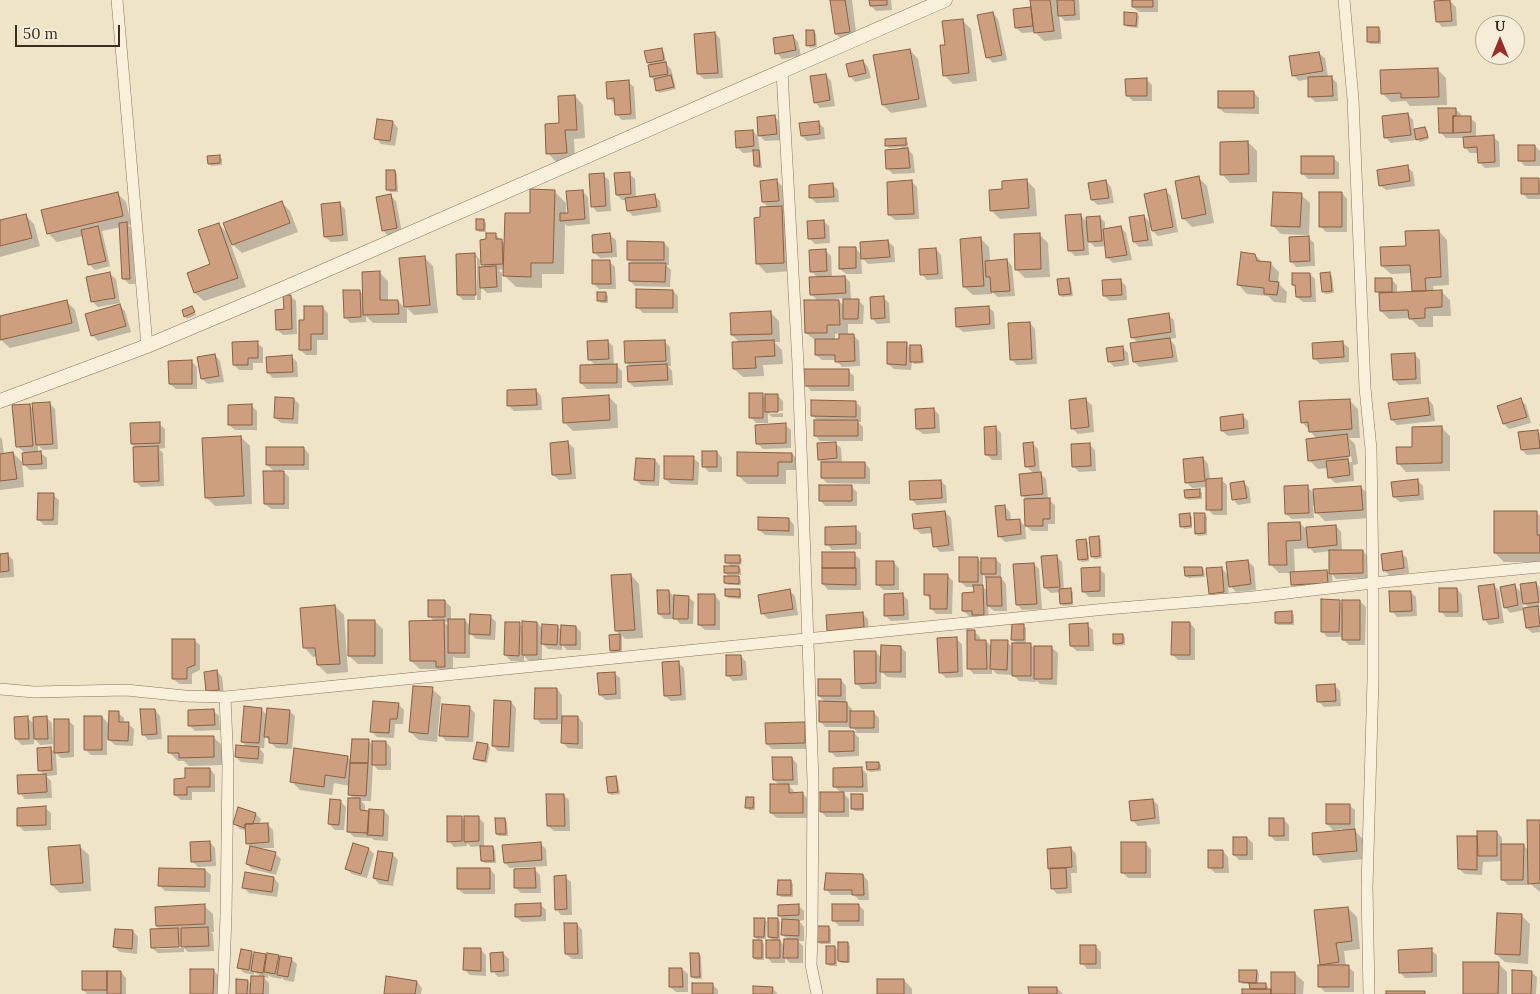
<!DOCTYPE html>
<html>
<head>
<meta charset="utf-8">
<style>
  body { margin:0 }
  #map { position:relative; width:1540px; height:994px; overflow:hidden; background:#efe3c8; font-family:Lora,serif }
  canvas { display:block }
  .north { position:absolute; left:1475px; top:15px; width:50px; height:50px; box-sizing:border-box; background:#f6edd8; border:1px solid #aca08e; border-radius:50%; rotate:0deg; font-size:14px; font-weight:700; line-height:20px; text-align:center; color:#3c2d20 }
  .north::after { content:''; display:block; margin:auto; width:18px; height:22px; background:#9b2c2d; clip-path:polygon(50% 0,100% 100%,50% 72%,0 100%) }
  .scale { position:absolute; left:15px; top:25px; width:105px; height:22px; box-sizing:border-box; border:2px solid #3c2d20; border-top:0; padding-left:6px; font-size:15px; line-height:18px; white-space:nowrap; color:#3c2d20; -webkit-text-stroke:4px #f6edd8; paint-order:stroke }
</style>
</head>
<body>
<div id="map">
<canvas width="1540" height="994"></canvas>
<div class="north">U</div>
<div class="scale">50 m</div>
</div>
<script>
const ctx = document.querySelector('canvas').getContext('2d');
ctx.lineJoin = 'round';
function fillPath(path, color) { ctx.fillStyle = color; ctx.fill(path, 'evenodd'); }
const toPath = rows => new Path2D(rows.map(r => 'M' + r).join(''));
function stroke(path, color, width, dash) { ctx.strokeStyle = color; ctx.lineWidth = width; ctx.lineCap = dash ? 'butt' : 'round'; ctx.setLineDash(dash || []); ctx.stroke(path); }
fillPath(toPath([
  [832,0,852,0,857,41,844,42,836,34],
  [870,0,891,0,892,10,876,11,871,6],
  [1031,0,1079,0,1080,20,1065,21,1059,15,1062,39,1044,41,1035,32,1022,33,1016,28,1032,8],
  [1133,0,1158,0,1158,12,1139,12,1133,7],
  [1450,1,1456,7,1457,26,1442,27,1437,21],
  [993,13,998,19,1007,60,993,63,987,57],
  [1136,14,1139,16,1138,28,1128,27,1125,25],
  [962,20,971,29,977,81,953,84,944,75,946,46],
  [1379,28,1381,31,1381,44,1370,44,1368,41],
  [814,31,816,34,817,47,810,48,808,45],
  [715,33,720,39,723,78,704,79,698,74],
  [793,36,798,42,801,56,782,59,777,53],
  [662,49,664,52,666,62,664,62,671,69,676,89,659,93,657,90,655,81,651,77,651,66,648,62],
  [910,50,918,59,927,107,891,113,883,105],
  [1319,53,1325,58,1328,77,1331,77,1337,83,1338,101,1315,102,1310,97,1309,79,1299,81,1293,75],
  [863,61,868,67,871,78,855,82,850,76],
  [1438,70,1446,78,1447,105,1410,106,1406,101,1391,102,1382,93],
  [826,75,831,81,835,106,820,108,815,102],
  [1146,79,1152,85,1152,101,1133,101,1127,95],
  [628,82,634,87,636,119,622,120,616,114,615,104,608,98],
  [1253,92,1259,98,1259,114,1225,113,1219,108],
  [575,96,583,105,585,138,574,139,575,161,556,162,548,153],
  [1455,109,1461,114,1461,118,1470,118,1476,123,1476,138,1493,137,1499,142,1500,167,1485,168,1479,162,1478,153,1470,153,1465,147,1464,138,1446,138,1440,132],
  [1408,114,1413,120,1414,130,1425,128,1427,130,1429,139,1420,142,1415,137,1416,140,1391,143,1385,137],
  [775,117,780,122,782,140,765,141,759,135],
  [393,122,398,128,395,146,381,144,376,138],
  [818,122,824,128,825,139,807,141,802,136,801,124],
  [753,131,758,137,762,168,757,168,755,165,755,152,743,153,737,147],
  [905,140,908,142,908,149,913,155,915,173,893,174,888,169,902,147,889,148,886,145],
  [1248,142,1257,151,1257,182,1230,183,1222,174],
  [1535,146,1540,151,1540,166,1525,166,1519,160],
  [219,156,222,159,222,165,211,166,209,163],
  [1333,158,1339,163,1339,179,1308,179,1302,173],
  [1407,167,1413,172,1415,186,1386,190,1380,185],
  [395,171,397,174,398,192,390,192,388,190],
  [629,174,635,179,636,198,654,195,660,201,661,212,633,216,628,211,626,200,622,200,617,195],
  [603,175,609,180,611,211,597,212,592,206],
  [1199,178,1207,186,1214,223,1192,227,1183,218],
  [1538,179,1540,181,1540,199,1528,199,1522,193],
  [1026,180,1035,189,1037,216,1000,219,991,210,1004,190],
  [777,181,782,186,784,206,781,206,790,216,792,271,766,273,758,264,762,219,769,208,763,202],
  [1106,181,1111,187,1114,203,1098,205,1092,200,1090,184],
  [912,182,917,187,919,219,895,220,889,215],
  [833,185,838,190,839,202,816,203,811,198],
  [554,191,566,203,566,214,569,214,582,191,588,197,590,224,567,226,565,224,564,274,542,274,542,288,516,287,505,276,505,269,498,270,502,273,502,292,487,293,481,287,481,300,477,300,477,258,474,258,475,300,463,300,458,295,475,254,482,262,488,240,495,234,505,244],
  [480,262,486,268,480,268],
  [1166,191,1171,196,1178,232,1158,236,1150,228,1153,246,1139,247,1134,242,1144,216,1151,224],
  [117,193,126,202,131,224,128,225,132,229,135,284,129,284,124,279,121,227,102,231,110,266,95,270,89,264,83,236,57,242,48,233],
  [1342,193,1347,199,1347,232,1326,232,1320,226],
  [1301,195,1310,203,1309,235,1281,234,1272,225],
  [391,196,396,201,402,233,388,236,383,230],
  [281,202,290,211,298,232,242,253,230,242,246,287,204,301,195,293,188,273,211,265,219,225,230,235],
  [339,203,345,209,348,241,331,242,325,237],
  [25,215,34,224,40,246,0,257,0,222],
  [1081,216,1087,222,1099,217,1105,222,1105,230,1121,227,1126,233,1132,260,1113,263,1107,257,1106,246,1095,247,1088,240,1089,255,1075,256,1069,250],
  [484,221,486,223,486,232,479,232,477,229],
  [823,221,829,226,830,243,815,244,809,238],
  [1439,231,1447,240,1449,285,1433,286,1434,292,1441,291,1450,300,1451,316,1433,316,1433,327,1419,327,1410,318,1389,319,1381,311,1380,295,1377,291,1391,279,1397,285,1397,293,1413,292,1412,273,1391,274,1382,266],
  [1039,234,1048,243,1050,277,1025,278,1016,269],
  [610,235,616,240,617,257,600,258,594,252],
  [1308,237,1314,243,1315,266,1296,267,1291,261],
  [981,239,989,247,990,262,1007,260,1012,266,1015,296,998,297,992,292,992,294,973,295,964,287],
  [888,241,894,247,895,262,868,264,861,257,862,274,846,274,840,269,855,248,862,255],
  [664,243,669,248,669,265,666,265,671,270,670,287,635,286,630,281,633,264,628,259],
  [936,249,941,255,943,279,927,280,922,274],
  [826,251,831,256,832,278,845,277,850,282,851,300,858,300,864,306,863,324,848,324,848,335,853,335,859,341,860,366,842,367,836,360,822,360,816,355,816,341,806,333,818,301,811,294,818,278,811,271],
  [844,298,844,306,837,299],
  [840,333,840,340,835,340,835,334],
  [1255,255,1263,263,1270,263,1279,272,1278,283,1287,292,1286,303,1274,302,1268,296,1247,294,1239,285],
  [424,257,433,266,438,313,414,315,407,308,407,323,373,323,366,316,366,322,350,323,345,317,359,291,364,295,379,272,388,281,388,301,398,301,406,309,400,259],
  [610,262,615,267,616,289,599,289,593,283],
  [110,274,116,279,120,303,98,307,92,301],
  [1310,274,1315,279,1316,302,1303,302,1297,297,1297,288,1293,285],
  [1330,274,1332,276,1334,293,1325,294,1323,291],
  [1069,279,1071,282,1073,296,1062,297,1060,295],
  [1120,280,1126,286,1127,300,1110,301,1104,296],
  [673,291,678,296,678,313,643,313,637,307],
  [605,293,608,296,608,303,601,303,599,300],
  [290,296,296,301,297,334,283,335,277,329],
  [883,297,889,303,890,323,877,324,872,318],
  [66,301,75,310,80,331,10,348,1,340,0,317],
  [120,306,125,311,131,332,98,341,92,335],
  [192,307,196,315,187,319,185,316],
  [322,307,328,313,328,340,317,340,317,355,306,355,300,350],
  [988,307,994,312,995,329,963,332,957,326],
  [770,312,779,321,780,342,774,342,782,350,783,364,763,365,764,376,743,377,734,369,740,343,732,335],
  [1168,315,1174,320,1176,338,1169,339,1175,345,1178,362,1140,367,1134,362,1131,344,1138,343,1132,337],
  [1030,323,1035,329,1037,364,1017,365,1012,360],
  [607,341,613,346,614,365,616,365,622,371,622,388,587,389,581,383,596,366,589,359],
  [664,341,670,347,671,366,668,366,672,371,673,385,634,387,629,382,631,367,626,362],
  [257,343,263,348,263,363,253,363,253,370,239,370,234,365],
  [1343,343,1349,348,1349,362,1320,364,1314,358],
  [906,344,909,347,921,346,923,349,924,363,914,364,912,361,911,370,894,369,888,364],
  [1122,347,1128,353,1129,365,1114,367,1109,361],
  [1414,354,1420,360,1421,384,1399,385,1394,380],
  [215,355,220,361,224,382,208,384,202,379],
  [291,356,297,362,298,377,273,378,268,373],
  [191,361,197,367,197,389,176,389,170,384],
  [848,371,854,376,854,391,811,391,806,385],
  [536,390,541,396,542,410,514,411,509,406],
  [762,395,766,398,777,395,783,401,783,411,770,411,770,414,783,413,783,417,772,417,768,413,768,423,756,423,751,417],
  [608,396,617,405,618,428,573,431,565,423],
  [294,399,299,404,298,424,281,423,275,418],
  [1428,399,1433,405,1435,421,1397,425,1392,420],
  [1086,400,1092,405,1094,432,1078,434,1072,428],
  [1349,400,1358,409,1360,438,1349,438,1355,444,1358,464,1353,465,1354,481,1335,483,1329,477,1328,468,1318,469,1309,460,1317,439,1302,422],
  [1347,443,1349,443,1352,462,1349,462],
  [1521,400,1526,405,1531,423,1509,429,1504,424],
  [855,402,861,407,861,422,858,422,863,427,863,441,820,441,815,435,818,421,813,416],
  [49,403,55,409,58,449,43,450,38,445,38,453,41,453,47,458,47,469,30,470,24,465,24,452,17,446,29,405,34,410],
  [252,406,257,411,257,430,235,430,229,425],
  [934,409,939,415,940,433,923,434,917,429],
  [1242,415,1248,421,1249,434,1228,436,1222,431],
  [159,424,165,429,165,448,159,449,163,453,164,486,141,487,135,481,136,448,132,444],
  [785,425,791,430,791,448,763,449,757,443],
  [995,427,1001,433,1002,460,992,460,987,455],
  [1441,427,1450,436,1450,471,1406,472,1398,463,1414,448],
  [1538,431,1540,434,1540,454,1527,455,1522,450],
  [0,437,2,439,4,454,13,453,22,462,24,487,0,490],
  [241,437,250,446,252,504,215,506,206,497],
  [568,443,574,448,576,479,559,480,553,475],
  [835,443,841,448,842,463,865,463,870,469,870,484,827,483,822,478,822,462,819,459],
  [1032,443,1038,449,1040,473,1046,479,1048,499,1055,505,1055,524,1048,524,1048,531,1032,531,1026,526,1027,500,1022,495,1034,474,1026,466],
  [1089,444,1095,450,1096,471,1079,472,1074,467],
  [304,448,309,454,309,470,282,470,289,477,289,509,271,509,265,504,275,472,267,465],
  [717,452,722,458,722,472,709,472,703,466],
  [792,454,801,462,801,470,786,470,786,484,747,484,738,475],
  [693,458,699,463,698,485,671,484,665,479],
  [1203,458,1208,464,1210,480,1221,480,1227,485,1227,515,1213,515,1208,509,1208,487,1192,488,1186,482],
  [655,460,660,466,659,486,641,485,635,479],
  [1417,480,1423,486,1424,500,1400,502,1394,497],
  [941,481,946,486,947,503,917,505,911,499],
  [1244,483,1249,488,1251,503,1238,505,1233,499],
  [851,486,857,492,857,506,825,506,820,500],
  [1307,487,1315,494,1361,487,1369,495,1371,518,1325,521,1316,512,1316,506,1313,506,1314,518,1292,519,1286,514],
  [1199,490,1202,493,1202,499,1188,500,1186,497],
  [53,495,59,500,58,525,44,525,38,519],
  [1004,506,1010,512,1011,521,1019,520,1025,526,1026,539,1005,542,999,536],
  [945,512,951,518,954,551,940,552,934,546,933,533,921,534,915,528],
  [1536,512,1540,516,1540,562,1504,562,1495,553],
  [1189,514,1192,517,1192,528,1184,529,1182,526],
  [1204,514,1207,517,1207,535,1198,536,1196,533],
  [789,519,794,525,794,536,765,535,759,530],
  [1300,523,1308,531,1336,526,1341,532,1342,551,1363,551,1368,557,1368,578,1336,579,1332,574,1333,588,1297,590,1292,584,1291,573,1279,573,1271,565,1269,524],
  [1310,548,1314,553,1331,551,1331,575,1327,571,1295,573,1294,549],
  [855,528,861,533,861,549,832,550,827,544],
  [1098,537,1101,540,1102,558,1095,559,1092,556],
  [1085,540,1088,542,1089,561,1082,562,1079,559],
  [1401,553,1407,558,1409,573,1390,576,1384,570],
  [7,554,13,560,14,577,0,578,0,555],
  [854,554,860,559,861,590,828,590,823,584],
  [1056,556,1062,562,1064,590,1070,590,1073,592,1073,605,1063,606,1061,603,1060,592,1051,593,1045,588],
  [739,557,742,559,741,565,736,565,741,569,741,575,736,575,741,580,741,585,728,585,725,583,730,577,725,573,731,567,726,562],
  [978,559,982,563,995,559,1001,564,1001,578,1006,584,1007,611,994,611,988,606,989,620,978,620,975,616,969,616,963,611,975,594,975,587,966,587,961,582],
  [983,575,987,579,988,592,983,587],
  [1248,561,1254,567,1256,590,1236,592,1228,584,1229,598,1216,599,1210,593,1221,568,1229,576],
  [893,562,899,568,899,590,883,590,877,584],
  [1034,564,1039,569,1042,609,1022,610,1017,604],
  [1202,568,1204,570,1205,577,1189,578,1186,576],
  [1099,569,1105,574,1105,597,1089,597,1083,591],
  [631,575,639,584,643,638,625,639,622,636,622,652,613,653,611,650,610,636,621,635,616,631],
  [947,575,953,581,952,614,936,614,931,608,931,600,925,594],
  [1536,583,1540,588,1539,608,1540,632,1532,633,1527,628,1524,610,1510,613,1505,607,1515,586,1523,594],
  [1522,601,1529,608,1523,609],
  [1494,585,1499,591,1504,623,1489,625,1484,619],
  [1457,589,1462,595,1463,617,1446,617,1441,611],
  [739,590,741,593,741,599,728,598,726,596],
  [669,591,674,597,688,597,694,602,693,624,680,624,676,619,664,619,659,614],
  [790,591,795,596,798,615,768,619,763,614,760,596],
  [1410,592,1416,597,1417,616,1397,617,1392,611],
  [903,595,908,600,909,620,891,621,885,615],
  [715,596,720,601,720,630,705,630,699,625],
  [445,601,451,607,451,620,465,620,470,626,490,616,496,622,495,640,476,639,470,633,470,658,455,658,453,656,453,675,446,675,440,669,420,669,411,661,434,621,429,616],
  [444,622,450,622,450,627],
  [1339,601,1343,605,1360,601,1366,607,1365,645,1349,645,1343,639,1343,637,1327,637,1322,631],
  [335,606,344,615,348,672,327,674,318,665,317,656,313,657,305,648],
  [862,613,868,619,869,633,834,636,828,630],
  [1292,613,1294,615,1294,625,1278,625,1276,623],
  [374,621,383,629,383,664,358,664,349,656],
  [537,623,543,629,557,626,562,631,576,627,581,632,581,650,567,650,562,645,562,650,548,649,542,643,542,660,528,660,524,656,524,661,511,661,505,655,519,624,523,628],
  [1190,623,1195,629,1195,660,1178,660,1173,655],
  [1087,625,1093,630,1094,651,1077,651,1071,646],
  [1024,626,1026,628,1026,644,1030,644,1035,649,1052,648,1058,653,1057,685,1040,684,1036,680,1036,682,1019,681,1013,675,997,674,992,669,992,674,974,674,969,669,974,631,980,637,980,641,986,641,992,647,1007,642,1014,648,1017,644,1012,640],
  [1122,635,1125,637,1125,645,1116,646,1114,643],
  [956,639,962,644,963,677,946,678,940,672],
  [194,640,200,645,200,670,192,674,192,684,179,684,173,678],
  [901,647,906,652,906,678,887,677,881,671,881,689,862,689,856,683,875,652,882,658],
  [741,656,746,662,747,680,733,681,727,675],
  [678,663,684,668,686,700,671,701,665,696],
  [217,671,222,677,224,695,213,696,208,691],
  [614,673,620,678,621,699,606,700,600,695],
  [841,680,846,686,846,703,852,709,852,712,873,712,879,718,879,733,854,733,859,738,859,756,836,757,830,751,830,732,857,732,852,727,825,727,820,721,826,703,819,696],
  [1334,685,1340,691,1341,706,1324,707,1319,702],
  [432,689,441,697,437,742,419,740,410,732],
  [557,689,562,695,562,717,578,717,583,723,583,749,568,748,563,743,563,724,541,724,536,718],
  [511,702,516,708,514,752,498,751,493,746],
  [398,704,404,710,403,724,395,724,394,738,377,737,372,732],
  [469,707,475,713,473,742,446,741,441,735],
  [261,709,267,715,289,711,295,716,292,749,276,748,265,736,264,748,259,748,264,754,263,764,241,762,236,757,247,747,242,742],
  [155,710,160,716,162,739,148,740,143,734],
  [213,710,219,716,220,730,195,731,190,726],
  [118,713,124,718,124,724,128,724,134,729,133,746,115,745,107,738,107,755,91,755,85,749,102,717,110,725],
  [46,717,52,723,53,744,40,745,34,738,34,744,22,745,16,739,28,718,34,724],
  [68,720,74,726,74,757,61,758,56,753,57,775,46,776,51,781,52,798,25,799,20,793,44,775,39,770,51,749,56,753,55,721],
  [804,724,810,729,810,749,772,749,767,744],
  [213,737,222,745,222,765,189,766,184,761,178,761,169,752],
  [368,740,373,746,386,742,391,748,391,770,378,770,373,764,371,801,361,801,365,805,365,812,384,811,389,816,388,841,374,840,372,838,354,837,348,831,354,799,350,795,350,786,334,783,332,795,300,790,291,781,347,757,352,761],
  [488,745,490,748,487,763,477,761,475,758],
  [792,758,797,764,798,785,788,785,794,791,794,794,803,794,808,799,808,818,777,818,771,813,780,785,774,780],
  [878,763,881,765,881,771,870,772,868,769],
  [861,768,867,774,868,792,842,792,849,799,849,817,826,817,821,811,841,793,835,787],
  [210,769,215,775,215,792,192,792,192,800,181,800,175,795,186,780],
  [616,777,618,780,620,794,611,795,609,792],
  [563,795,569,800,570,831,554,831,548,826],
  [862,795,864,798,864,811,855,811,852,809],
  [753,798,755,801,755,810,749,810,746,807],
  [1153,800,1158,805,1160,824,1138,826,1132,820],
  [341,802,346,807,344,830,335,830,329,824],
  [1349,805,1355,810,1355,831,1363,839,1365,859,1323,863,1315,854,1343,831,1343,829,1333,830,1327,824],
  [45,808,51,813,51,830,24,831,19,826],
  [256,814,261,819,259,825,268,825,273,830,274,848,258,848,275,853,281,859,276,875,252,869,247,864,251,847,247,843,247,831,240,829,234,823],
  [461,817,465,821,478,817,484,823,484,847,493,847,495,850,496,863,485,863,482,861,482,846,471,847,467,843,467,846,454,847,449,841],
  [505,819,507,822,508,836,499,836,497,834],
  [1283,819,1289,825,1289,841,1275,841,1270,835],
  [1540,821,1540,892,1528,882,1528,885,1508,885,1502,879,1502,861,1483,862,1482,875,1465,874,1459,869,1458,837,1479,838,1497,832,1502,838,1502,845,1523,845,1529,851],
  [1247,838,1253,843,1253,860,1239,860,1234,855],
  [210,842,215,848,216,866,198,867,192,861],
  [540,843,546,849,547,866,510,868,505,863],
  [1145,843,1151,849,1151,878,1128,878,1123,873],
  [80,847,89,855,91,891,60,893,52,885],
  [1071,848,1076,854,1077,873,1071,873,1072,893,1057,894,1052,888,1051,871,1049,868],
  [369,849,374,854,367,878,352,874,346,868],
  [1223,851,1228,857,1229,873,1215,873,1210,868],
  [393,855,398,860,393,886,379,884,374,878],
  [490,869,495,875,495,894,464,894,458,889],
  [205,870,211,875,210,892,165,891,160,886],
  [535,870,540,875,541,893,521,893,516,888],
  [246,874,274,878,279,884,277,897,249,893,243,887],
  [863,875,868,881,869,900,859,900,854,895,831,895,826,889],
  [565,877,571,882,572,915,561,915,556,909],
  [791,882,793,884,793,897,781,897,779,894],
  [540,904,546,910,546,921,522,922,516,917],
  [798,905,804,911,804,920,799,921,804,927,804,941,798,941,803,946,803,963,790,963,785,958,785,963,772,963,767,957,773,941,769,937,778,919,780,922,780,941,785,946,788,940,783,935,783,919,779,916],
  [858,905,864,910,864,926,839,926,833,920],
  [204,906,213,914,214,932,211,932,213,934,214,951,188,952,184,948,185,946,156,947,156,949,184,948,184,952,158,953,152,948,161,930,157,926],
  [1348,908,1357,917,1360,949,1344,951,1346,967,1348,967,1354,972,1354,992,1325,992,1319,986,1324,967,1321,964],
  [1521,915,1530,924,1528,964,1505,962,1496,954],
  [764,919,767,922,766,939,759,939,764,944,764,960,756,960,754,958,760,942,755,937],
  [577,924,582,930,583,959,572,959,566,954],
  [828,927,831,929,831,944,820,944,817,941],
  [116,930,133,931,138,937,137,954,120,952,114,947],
  [848,943,850,946,850,963,841,963,837,959,837,966,830,966,827,963,835,947,839,952],
  [1095,946,1101,952,1101,969,1087,969,1082,963],
  [480,949,486,955,486,976,470,975,465,970],
  [1431,950,1437,955,1437,977,1405,978,1400,972],
  [251,952,255,956,265,955,268,957,278,956,281,959,291,959,297,964,294,982,284,980,281,977,281,979,271,977,268,975,268,978,263,977,269,983,269,994,237,994,247,981,252,985,261,976,254,972,254,975,244,973,239,968],
  [503,953,509,959,509,976,498,977,493,971],
  [699,954,701,956,702,979,695,979,692,977],
  [1498,963,1507,972,1507,994,1464,994],
  [682,969,688,974,688,992,676,992,670,987],
  [214,971,219,976,218,994,191,994],
  [1257,971,1259,974,1258,984,1266,984,1268,987,1268,991,1272,991,1295,974,1304,982,1303,994,1244,994,1251,991,1251,984,1243,984,1241,982],
  [121,972,126,978,126,994,87,994,83,990],
  [1531,972,1537,977,1536,994,1514,994],
  [904,980,912,989,912,994,878,994],
  [417,982,422,988,421,994,385,994],
  [712,984,718,990,718,994,693,994],
  [772,988,778,994,754,994],
  [1057,988,1063,994,1030,994]
]), '#0003');
const building = toPath([
  [830,0,845,0,850,32,835,34,830,0],
  [869,0,887,0,887,5,870,6,869,0],
  [1030,0,1050,0,1054,31,1034,33,1030,0],
  [1057,0,1074,0,1075,15,1058,16,1057,0],
  [1132,0,1153,0,1153,7,1132,7,1132,0],
  [1450,0,1452,21,1436,22,1434,1,1450,0],
  [1031,7,1033,26,1015,28,1013,9,1031,7],
  [993,12,1002,55,986,58,977,15,993,12],
  [1124,12,1137,13,1136,26,1124,25,1124,12],
  [963,19,969,73,943,76,940,45,945,45,942,21,963,19],
  [1367,27,1379,27,1379,42,1367,42,1367,27],
  [806,30,814,30,815,45,806,46,806,30],
  [715,32,718,73,697,74,694,34,715,32],
  [793,35,796,50,775,54,773,38,793,35],
  [662,48,664,60,647,63,644,51,662,48],
  [910,49,919,99,882,105,873,55,910,49],
  [1319,52,1323,71,1292,76,1289,56,1319,52],
  [863,60,866,73,849,77,846,64,863,60],
  [666,62,668,74,650,77,648,65,666,62],
  [1438,68,1439,97,1401,98,1401,93,1381,94,1380,70,1438,68],
  [826,74,830,100,814,103,810,76,826,74],
  [671,75,674,87,656,91,654,79,671,75],
  [1332,76,1333,96,1308,97,1308,77,1332,76],
  [1147,78,1147,96,1126,96,1125,79,1147,78],
  [629,80,631,114,615,115,614,98,607,99,606,82,629,80],
  [1218,91,1254,91,1254,108,1218,108,1218,91],
  [575,95,577,130,565,130,567,153,546,154,545,124,559,123,558,96,575,95],
  [1438,108,1456,108,1456,116,1453,116,1453,133,1439,133,1438,108],
  [1408,113,1411,135,1384,138,1382,116,1408,113],
  [775,115,777,134,758,136,757,117,775,115],
  [1453,116,1471,116,1471,132,1453,133,1453,116],
  [377,119,393,121,390,141,374,139,377,119],
  [819,121,820,134,801,136,799,123,819,121],
  [1425,127,1428,137,1416,140,1414,129,1425,127],
  [753,130,754,146,736,148,735,131,753,130],
  [1494,135,1495,162,1478,163,1477,147,1464,148,1463,137,1494,135],
  [906,138,906,145,885,146,885,139,906,138],
  [1248,141,1249,174,1220,175,1220,142,1248,141],
  [1518,145,1535,145,1535,161,1518,161,1518,145],
  [908,148,910,168,886,169,885,150,908,148],
  [753,150,759,150,760,166,754,166,753,150],
  [220,155,220,163,208,164,207,156,220,155],
  [1301,156,1334,156,1334,174,1301,174,1301,156],
  [1408,165,1410,181,1379,186,1377,170,1408,165],
  [386,170,395,170,396,190,386,190,386,170],
  [630,172,631,194,616,195,614,173,630,172],
  [604,173,606,206,591,207,589,174,604,173],
  [1199,176,1206,214,1182,219,1175,181,1199,176],
  [1521,178,1539,178,1539,194,1521,194,1521,178],
  [777,179,779,201,762,202,760,181,777,179],
  [1027,179,1029,208,990,211,989,190,1002,189,1002,181,1027,179],
  [912,180,914,214,888,215,887,182,912,180],
  [1106,180,1109,198,1091,200,1088,183,1106,180],
  [833,183,834,197,809,198,809,185,833,183],
  [530,189,555,190,553,263,531,263,531,277,503,276,505,213,530,213,530,189],
  [1166,189,1173,227,1152,231,1144,194,1166,189],
  [583,190,585,219,560,221,560,213,568,213,566,191,583,190],
  [118,192,123,216,47,234,41,210,118,192],
  [1273,192,1302,193,1300,227,1271,226,1273,192],
  [1319,192,1342,192,1342,227,1319,227,1319,192],
  [391,194,397,228,382,231,376,197,391,194],
  [655,194,657,207,627,211,625,198,655,194],
  [282,201,290,223,232,245,223,223,282,201],
  [340,202,343,235,324,237,321,204,340,202],
  [782,206,784,263,756,264,754,218,760,217,760,207,782,206],
  [26,214,32,238,0,246,0,220,26,214],
  [1081,214,1084,250,1068,251,1065,215,1081,214],
  [1144,215,1148,240,1133,242,1129,217,1144,215],
  [1100,216,1102,241,1088,242,1086,217,1100,216],
  [476,219,484,219,484,230,476,230,476,219],
  [824,220,825,238,808,239,807,221,824,220],
  [127,222,130,279,122,279,119,223,127,222],
  [219,223,238,278,194,293,187,273,210,264,198,230,219,223],
  [98,226,106,261,88,265,81,230,98,226],
  [1121,226,1127,255,1106,258,1103,229,1121,226],
  [1439,230,1441,277,1425,278,1426,291,1412,291,1410,265,1381,266,1380,247,1406,246,1405,231,1439,230],
  [486,233,496,233,496,239,502,239,503,264,481,265,480,240,486,239,486,233],
  [610,233,612,252,593,253,592,235,610,233],
  [1040,233,1041,269,1015,270,1014,234,1040,233],
  [1309,236,1310,261,1290,262,1289,237,1309,236],
  [981,237,984,286,963,287,960,239,981,237],
  [888,240,890,257,861,259,860,242,888,240],
  [627,241,664,242,664,260,627,260,627,241],
  [839,247,856,247,856,268,839,269,839,247],
  [936,248,938,274,920,275,919,249,936,248],
  [826,249,827,271,810,272,809,250,826,249],
  [1241,252,1255,254,1257,261,1271,262,1269,281,1279,282,1277,295,1264,294,1264,288,1237,285,1241,252],
  [475,253,476,295,457,295,456,254,475,253],
  [425,256,430,305,404,307,399,258,425,256],
  [1007,259,1010,291,991,292,990,277,986,277,985,261,1007,259],
  [592,260,610,260,611,284,592,284,592,260],
  [629,263,666,263,665,282,629,281,629,263],
  [496,266,497,287,480,288,479,267,496,266],
  [380,271,380,300,398,300,399,314,363,315,362,272,380,271],
  [110,272,115,298,91,302,86,277,110,272],
  [1330,272,1332,291,1322,292,1320,273,1330,272],
  [1292,273,1310,273,1311,297,1296,297,1295,285,1292,285,1292,273],
  [845,276,846,293,810,295,809,277,845,276],
  [1069,278,1071,294,1059,295,1057,279,1069,278],
  [1375,278,1392,278,1392,292,1375,292,1375,278],
  [1121,279,1122,295,1103,296,1102,280,1121,279],
  [636,289,673,290,673,308,636,308,636,289],
  [343,290,360,290,361,317,344,318,343,290],
  [1442,290,1442,307,1425,308,1425,318,1409,319,1408,310,1380,311,1379,293,1442,290],
  [597,292,606,292,606,301,597,301,597,292],
  [283,295,291,295,292,329,276,330,275,310,284,309,283,295],
  [884,296,885,318,871,319,870,297,884,296],
  [843,299,859,299,858,319,843,319,843,299],
  [67,300,72,323,0,340,0,316,67,300],
  [804,300,839,300,840,325,827,325,827,333,805,333,804,300],
  [120,304,126,326,91,336,85,314,120,304],
  [192,306,195,312,184,317,182,310,192,306],
  [304,306,323,306,323,334,311,334,311,350,299,350,299,320,304,320,304,306],
  [989,306,990,324,956,327,955,308,989,306],
  [771,311,772,334,731,335,730,313,771,311],
  [1169,313,1171,332,1131,338,1128,319,1169,313],
  [1030,322,1032,359,1010,360,1008,323,1030,322],
  [839,334,854,334,855,361,835,362,835,355,815,355,815,339,839,339,839,334],
  [1170,338,1173,357,1133,362,1130,343,1170,338],
  [608,340,609,359,588,360,587,341,608,340],
  [665,340,666,361,625,363,624,341,665,340],
  [774,340,775,356,755,357,756,368,733,369,732,342,774,340],
  [258,341,258,358,248,358,248,365,233,365,232,342,258,341],
  [1343,341,1344,357,1313,359,1312,343,1343,341],
  [887,342,907,342,906,365,887,364,887,342],
  [910,345,921,345,922,362,910,362,910,345],
  [1123,346,1124,360,1108,362,1106,348,1123,346],
  [1415,353,1416,379,1393,380,1391,354,1415,353],
  [215,354,219,376,201,379,197,357,215,354],
  [292,355,293,372,267,373,266,357,292,355],
  [192,360,192,384,169,384,168,361,192,360],
  [617,364,617,383,580,383,580,365,617,364],
  [667,364,668,380,628,382,627,366,667,364],
  [804,369,849,369,849,386,804,386,804,369],
  [536,389,537,405,507,406,507,390,536,389],
  [749,393,763,393,763,418,749,418,749,393],
  [765,394,778,394,778,412,765,412,765,394],
  [609,395,610,420,563,423,562,398,609,395],
  [275,397,294,398,293,419,274,418,275,397],
  [1086,398,1089,427,1071,429,1069,400,1086,398],
  [1428,398,1430,415,1391,420,1388,403,1428,398],
  [1521,398,1527,417,1503,424,1497,406,1521,398],
  [1350,399,1352,429,1309,432,1308,422,1301,423,1299,401,1350,399],
  [811,400,856,401,856,417,811,416,811,400],
  [50,402,53,444,36,445,32,403,50,402],
  [30,404,33,446,16,447,12,405,30,404],
  [252,404,252,425,228,425,228,405,252,404],
  [934,408,935,428,916,429,915,409,934,408],
  [1243,414,1244,428,1221,431,1220,417,1243,414],
  [814,420,858,420,858,436,814,436,814,420],
  [160,422,160,443,131,444,130,423,160,422],
  [786,423,786,443,756,444,755,425,786,423],
  [996,426,997,455,985,455,984,427,996,426],
  [1442,426,1442,463,1397,464,1396,447,1412,447,1412,427,1442,426],
  [1538,430,1540,448,1521,450,1518,432,1538,430],
  [1347,434,1350,456,1308,461,1306,439,1347,434],
  [241,436,244,496,205,498,202,438,241,436],
  [568,441,571,474,552,475,550,443,568,441],
  [836,442,837,458,818,460,817,443,836,442],
  [1033,442,1035,466,1025,467,1023,443,1033,442],
  [1090,443,1091,466,1072,467,1071,444,1090,443],
  [158,446,159,481,134,482,133,447,158,446],
  [266,447,304,447,304,465,266,465,266,447],
  [41,451,42,464,23,465,22,453,41,451],
  [702,451,717,451,717,467,702,467,702,451],
  [13,452,17,479,0,481,0,454,13,452],
  [737,452,792,453,792,462,778,462,778,476,737,476,737,452],
  [664,456,694,456,693,480,664,479,664,456],
  [1203,457,1205,481,1185,483,1183,459,1203,457],
  [636,458,655,459,654,481,634,480,636,458],
  [1348,459,1350,475,1328,478,1326,461,1348,459],
  [821,462,865,462,865,478,821,478,821,462],
  [263,471,284,471,284,504,264,504,263,471],
  [1041,472,1043,494,1021,496,1019,474,1041,472],
  [1222,478,1222,510,1206,510,1206,479,1222,478],
  [1418,479,1419,495,1393,497,1391,482,1418,479],
  [941,480,942,498,910,500,909,481,941,480],
  [1244,481,1247,498,1232,500,1230,483,1244,481],
  [819,485,852,485,852,501,819,501,819,485],
  [1308,485,1309,513,1285,514,1284,486,1308,485],
  [1361,486,1363,510,1315,513,1313,489,1361,486],
  [1200,489,1200,497,1185,498,1184,490,1200,489],
  [38,493,54,493,53,520,37,520,38,493],
  [1050,498,1050,519,1043,519,1043,526,1025,526,1024,499,1050,498],
  [1005,505,1006,520,1020,519,1021,534,998,537,995,506,1005,505],
  [945,511,949,545,933,547,931,527,914,529,912,514,945,511],
  [1494,511,1537,511,1537,535,1540,535,1540,553,1494,553,1494,511],
  [1190,513,1191,526,1180,527,1179,514,1190,513],
  [1194,513,1205,513,1205,533,1195,534,1194,513],
  [758,517,789,518,789,531,758,530,758,517],
  [1300,522,1301,540,1286,541,1287,565,1269,565,1268,523,1300,522],
  [1336,525,1337,545,1308,548,1306,527,1336,525],
  [856,526,856,544,825,545,825,527,856,526],
  [1099,536,1100,556,1091,557,1089,537,1099,536],
  [1086,539,1088,559,1078,560,1076,540,1086,539],
  [1329,550,1363,550,1363,573,1329,574,1329,550],
  [1402,551,1404,568,1383,571,1381,554,1402,551],
  [822,552,855,552,855,568,822,568,822,552],
  [8,553,9,571,0,572,0,554,8,553],
  [725,555,740,555,740,563,725,563,725,555],
  [1057,555,1060,587,1044,588,1041,556,1057,555],
  [959,557,978,557,978,582,959,582,959,557],
  [981,558,996,558,996,574,981,574,981,558],
  [1248,560,1251,584,1229,587,1226,562,1248,560],
  [876,561,894,561,894,585,876,585,876,561],
  [1034,563,1037,604,1016,605,1013,564,1034,563],
  [724,566,739,566,739,573,724,573,724,566],
  [1100,567,1100,591,1082,592,1081,568,1100,567],
  [1184,567,1202,567,1203,575,1185,576,1184,567],
  [1222,567,1224,592,1209,594,1206,568,1222,567],
  [822,568,856,568,856,585,822,584,822,568],
  [1327,570,1328,583,1291,585,1290,572,1327,570],
  [631,574,635,630,615,631,611,575,631,574],
  [924,574,948,574,947,609,930,609,930,595,924,595,924,574],
  [724,576,739,576,739,584,724,583,724,576],
  [986,577,1001,577,1002,606,987,606,986,577],
  [1536,582,1539,602,1523,604,1520,584,1536,582],
  [1494,584,1499,618,1483,620,1478,586,1494,584],
  [1515,584,1518,605,1504,608,1500,587,1515,584],
  [973,585,983,585,984,615,972,615,972,611,962,611,962,593,974,592,973,585],
  [1071,588,1072,603,1060,604,1059,589,1071,588],
  [1439,588,1457,588,1458,612,1439,612,1439,588],
  [725,589,740,589,740,597,725,596,725,589],
  [790,589,793,609,761,614,758,595,790,589],
  [657,590,669,590,670,614,658,614,657,590],
  [1389,591,1411,591,1412,611,1390,612,1389,591],
  [903,593,904,615,884,616,884,594,903,593],
  [698,594,715,594,715,625,698,625,698,594],
  [674,595,689,596,688,619,673,619,674,595],
  [1321,599,1340,600,1339,632,1321,632,1321,599],
  [428,600,445,600,445,617,428,617,428,600],
  [1342,600,1360,600,1360,640,1342,640,1342,600],
  [335,605,340,664,317,665,315,648,303,648,300,608,335,605],
  [1538,606,1540,626,1526,628,1523,608,1538,606],
  [1292,611,1292,623,1275,623,1275,612,1292,611],
  [863,612,864,627,827,631,826,615,863,612],
  [470,614,491,615,490,635,469,634,470,614],
  [448,619,465,619,465,653,448,653,448,619],
  [348,620,375,620,375,656,348,656,348,620],
  [444,620,445,667,436,667,436,661,410,661,409,621,444,620],
  [522,621,537,622,537,655,522,655,522,621],
  [505,622,520,622,519,656,504,655,505,622],
  [1172,622,1190,622,1190,655,1171,655,1172,622],
  [1088,623,1089,646,1070,646,1069,624,1088,623],
  [542,624,558,625,557,645,541,644,542,624],
  [1012,624,1024,624,1024,640,1011,640,1012,624],
  [561,625,576,626,576,645,560,645,561,625],
  [967,630,975,630,975,640,986,640,987,669,967,669,967,630],
  [620,634,620,650,610,651,609,635,620,634],
  [1113,634,1123,634,1123,643,1113,644,1113,634],
  [957,637,958,672,939,673,937,638,957,637],
  [172,639,195,639,195,665,187,668,187,679,172,679,172,639],
  [991,640,1008,640,1007,670,990,669,991,640],
  [1012,643,1031,643,1031,676,1012,676,1012,643],
  [881,645,901,646,901,672,880,672,881,645],
  [1034,646,1052,646,1052,679,1034,679,1034,646],
  [854,651,876,651,876,683,855,684,854,651],
  [726,655,741,655,742,675,726,676,726,655],
  [679,661,681,695,664,696,662,662,679,661],
  [217,670,219,690,206,691,204,672,217,670],
  [615,672,616,694,599,695,597,673,615,672],
  [818,679,841,679,841,696,818,696,818,679],
  [1335,684,1336,701,1317,702,1316,685,1335,684],
  [413,686,433,687,428,734,409,732,413,686],
  [535,688,557,688,557,719,534,719,535,688],
  [494,700,511,701,509,747,492,746,494,700],
  [373,701,399,703,397,719,390,719,389,733,370,732,373,701],
  [819,701,847,702,847,722,819,722,819,701],
  [442,704,470,706,468,737,439,736,442,704],
  [244,706,262,708,259,743,241,742,244,706],
  [267,708,290,710,287,744,269,743,269,737,264,737,267,708],
  [140,709,155,709,157,734,142,735,140,709],
  [214,709,215,725,188,726,188,710,214,709],
  [109,711,119,711,119,722,129,722,128,741,108,740,109,711],
  [850,711,874,711,874,728,850,728,850,711],
  [28,716,29,739,15,739,14,717,28,716],
  [47,716,48,739,34,739,33,717,47,716],
  [84,716,102,716,102,750,84,750,84,716],
  [562,716,578,716,578,744,561,743,562,716],
  [54,719,69,719,69,752,54,753,54,719],
  [805,722,805,743,766,744,765,723,805,722],
  [829,731,854,731,854,751,829,752,829,731],
  [168,736,214,736,214,757,179,758,179,753,168,753,168,736],
  [352,739,369,739,368,763,350,763,352,739],
  [372,741,386,741,386,765,372,765,372,741],
  [477,742,488,744,485,761,473,759,477,742],
  [236,745,259,747,258,759,235,757,236,745],
  [51,747,52,770,38,771,37,748,51,747],
  [294,748,348,756,345,778,325,775,324,787,290,782,294,748],
  [772,757,792,757,793,780,773,780,772,757],
  [866,762,879,762,879,769,867,770,866,762],
  [350,763,368,763,366,796,348,795,350,763],
  [862,767,863,787,833,787,833,768,862,767],
  [185,768,210,768,210,787,187,787,187,795,174,795,174,779,185,778,185,768],
  [46,774,47,792,18,794,17,775,46,774],
  [616,776,618,792,608,793,606,777,616,776],
  [770,784,789,784,789,793,803,792,803,813,770,813,770,784],
  [820,792,844,792,844,812,820,812,820,792],
  [546,794,564,794,565,826,547,826,546,794],
  [851,794,863,794,863,809,851,809,851,794],
  [746,797,754,797,753,808,745,808,746,797],
  [348,798,360,798,360,810,369,811,368,833,347,832,348,798],
  [330,799,341,800,339,825,328,824,330,799],
  [1153,799,1155,818,1131,821,1129,801,1153,799],
  [1326,804,1350,804,1350,824,1326,824,1326,804],
  [46,806,46,825,17,826,17,808,46,806],
  [238,807,256,813,253,824,245,824,245,828,233,824,238,807],
  [369,809,384,810,383,836,367,835,369,809],
  [447,816,462,816,462,841,447,842,447,816],
  [464,816,479,816,479,841,464,842,464,816],
  [495,818,505,818,506,834,496,834,495,818],
  [1269,818,1284,818,1284,836,1269,836,1269,818],
  [1527,820,1540,820,1540,883,1528,884,1527,820],
  [268,823,269,842,246,844,245,824,268,823],
  [1355,829,1357,851,1313,855,1312,833,1355,829],
  [1477,831,1497,831,1497,856,1478,856,1477,831],
  [1457,836,1477,836,1477,870,1458,869,1457,836],
  [1233,837,1247,837,1247,855,1233,855,1233,837],
  [210,841,211,861,191,862,190,842,210,841],
  [541,842,542,860,504,863,502,845,541,842],
  [1121,842,1146,842,1146,873,1121,873,1121,842],
  [353,843,369,848,361,874,345,869,353,843],
  [1501,844,1524,844,1523,880,1501,880,1501,844],
  [80,845,83,883,51,885,48,847,80,845],
  [250,846,276,852,271,871,246,864,250,846],
  [480,846,493,846,494,861,481,861,480,846],
  [1071,847,1072,867,1048,869,1047,849,1071,847],
  [1208,850,1223,850,1223,868,1208,868,1208,850],
  [378,851,393,853,388,881,373,878,378,851],
  [159,868,205,869,205,887,158,886,159,868],
  [457,868,490,868,490,889,457,889,457,868],
  [535,868,536,888,514,888,514,869,535,868],
  [1050,868,1066,868,1067,888,1051,889,1050,868],
  [245,872,274,877,272,892,242,888,245,872],
  [826,873,863,874,864,895,852,895,852,890,824,890,826,873],
  [566,875,567,909,555,910,554,876,566,875],
  [778,880,791,880,791,895,777,895,778,880],
  [541,903,541,916,515,917,515,904,541,903],
  [205,904,205,924,156,926,155,907,205,904],
  [799,904,799,915,778,916,778,905,799,904],
  [832,904,859,904,859,921,832,921,832,904],
  [1348,907,1352,941,1336,943,1339,962,1320,965,1314,910,1348,907],
  [1497,913,1522,914,1520,955,1495,954,1497,913],
  [754,918,765,918,764,937,754,937,754,918],
  [768,918,778,918,778,938,768,937,768,918],
  [782,919,799,920,799,936,781,935,782,919],
  [564,923,577,923,578,954,565,954,564,923],
  [816,926,829,926,829,942,816,942,816,926],
  [208,927,209,946,181,947,181,928,208,927],
  [178,928,179,947,151,948,150,929,178,928],
  [115,929,133,930,132,949,113,947,115,929],
  [784,939,798,939,798,958,783,958,784,939],
  [753,940,762,940,762,958,753,958,753,940],
  [766,940,780,940,780,958,766,958,766,940],
  [838,942,848,942,848,962,838,961,838,942],
  [1080,945,1096,945,1096,964,1080,964,1080,945],
  [826,946,835,946,835,964,826,964,826,946],
  [464,948,481,948,481,971,463,970,464,948],
  [1432,948,1432,972,1399,973,1398,950,1432,948],
  [241,949,252,951,249,970,237,968,241,949],
  [254,952,266,954,263,973,251,971,254,952],
  [503,952,504,971,491,972,490,953,503,952],
  [267,953,279,955,275,974,264,972,267,953],
  [690,953,699,953,700,977,691,977,690,953],
  [280,956,292,958,288,977,277,975,280,956],
  [1463,962,1499,962,1498,994,1463,994,1463,962],
  [1318,965,1349,965,1349,987,1318,987,1318,965],
  [669,968,682,968,683,987,669,987,669,968],
  [190,969,214,969,213,994,190,994,190,969],
  [1239,970,1257,970,1256,983,1239,982,1239,970],
  [1512,970,1532,971,1531,994,1512,994,1512,970],
  [82,971,107,971,107,990,82,990,82,971],
  [107,971,121,971,121,994,107,994,107,971],
  [1271,972,1295,972,1295,994,1271,994,1271,972],
  [251,976,264,976,263,994,250,994,251,976],
  [386,976,417,981,415,994,384,994,386,976],
  [236,979,248,980,247,994,236,994,236,979],
  [877,979,904,979,904,994,877,994,877,979],
  [692,983,713,983,713,994,692,994,692,983],
  [1249,983,1266,983,1266,989,1250,989,1249,983],
  [753,986,773,987,772,994,753,994,753,986],
  [1028,987,1057,987,1057,994,1029,994,1028,987],
  [1242,989,1271,989,1271,994,1242,994,1242,989],
  [1386,991,1425,991,1425,994,1386,994,1386,991]
]);
fillPath(building, '#cd9f7e');
stroke(building, '#8b5f42', 1);
const minor = toPath([
  [117,0,147,346],
  [1344,0,1353,99,1365,388,1371,449,1373,583,1540,567],
  [782,72,798,364,813,781,812,933,811,965,817,994],
  [0,689,34,692,126,690,185,696,225,697,1106,609,1253,597,1373,583,1373,680,1367,887,1369,994],
  [223,994,226,916,228,766,225,697]
]);
const tertiary = toPath([
  [0,401,147,346,287,287,945,0]
]);
stroke(minor, '#8b755c', 12);
stroke(tertiary, '#8b755c', 15);
stroke(minor, '#f9f0db', 11);
stroke(tertiary, '#f9f0db', 14);
</script>
</body>
</html>
